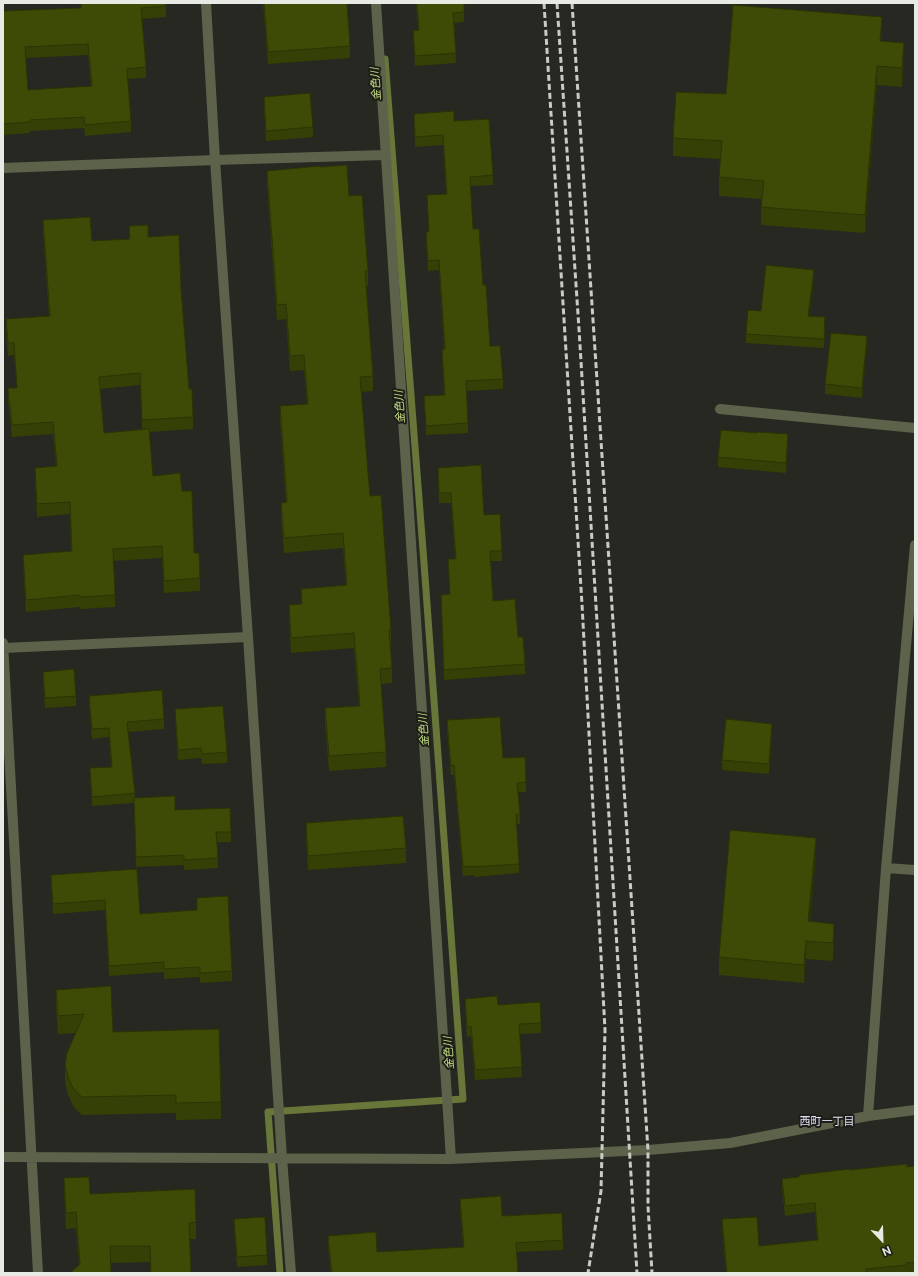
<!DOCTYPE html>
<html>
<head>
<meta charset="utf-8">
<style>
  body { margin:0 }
  #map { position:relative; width:918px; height:1276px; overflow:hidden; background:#262821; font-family:"Public Sans",sans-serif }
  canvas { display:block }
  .frame { position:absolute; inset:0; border:4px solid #e8eae5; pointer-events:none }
  .north { position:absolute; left:862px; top:1220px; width:40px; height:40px; -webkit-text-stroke:3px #1c1e18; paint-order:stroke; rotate:157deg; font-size:11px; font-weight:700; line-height:16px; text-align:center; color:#e8eae5 }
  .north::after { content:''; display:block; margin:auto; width:14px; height:18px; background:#e8eae5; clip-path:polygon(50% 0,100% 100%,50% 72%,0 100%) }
</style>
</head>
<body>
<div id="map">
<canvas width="918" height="1276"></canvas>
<div class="frame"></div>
<div class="north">N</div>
</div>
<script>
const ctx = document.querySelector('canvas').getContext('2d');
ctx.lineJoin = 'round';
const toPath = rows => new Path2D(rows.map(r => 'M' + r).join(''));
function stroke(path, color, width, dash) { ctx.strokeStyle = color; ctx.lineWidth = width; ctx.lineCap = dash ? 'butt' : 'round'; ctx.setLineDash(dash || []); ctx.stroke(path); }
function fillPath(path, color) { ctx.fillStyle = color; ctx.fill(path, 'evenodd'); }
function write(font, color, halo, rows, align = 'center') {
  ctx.font = font + ' "Public Sans","Noto Sans JP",sans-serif'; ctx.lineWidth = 4; ctx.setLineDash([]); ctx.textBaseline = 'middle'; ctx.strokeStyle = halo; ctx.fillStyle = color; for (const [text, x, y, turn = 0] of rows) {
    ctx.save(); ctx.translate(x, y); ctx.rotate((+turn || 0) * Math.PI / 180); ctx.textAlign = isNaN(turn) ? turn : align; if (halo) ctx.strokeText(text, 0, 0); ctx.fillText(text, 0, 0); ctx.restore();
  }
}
stroke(toPath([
  [280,1273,268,1112,463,1099,424,563,385,59]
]), '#687739', 7);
stroke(toPath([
  [206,3,215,160,248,637,282,1158,291,1273],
  [376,3,451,1159],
  [3,168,215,160,385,155],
  [720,409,915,428],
  [3,643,38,1273],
  [3,648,248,637],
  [886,868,915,870],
  [868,1116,886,868,915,545],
  [3,1157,451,1159,648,1150,730,1143,868,1116,915,1110]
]), '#5c634a', 10);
stroke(toPath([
  [544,3,582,604,605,1030,601,1191,588,1273],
  [557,3,579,329,637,1273],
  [572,3,648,1150,648,1206,652,1273]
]), '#c9cbc6', 3, [6, 3]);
fillPath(toPath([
  [80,3,166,3,166,17,142,19,146,67,146,78,128,79,131,121,131,132,85,136,84,128,30,131,30,133,3,135,3,11,81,8],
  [88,55,91,86,28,90,25,58],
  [263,3,347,3,350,46,350,58,268,64],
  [416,3,464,3,464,22,454,23,456,63,415,66,413,31,418,30],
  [882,36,881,42,904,62,902,87,877,85,865,233,761,225,761,207,762,199,719,196,719,177,720,159,673,156,673,138,726,94],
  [264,97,313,127,313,137,266,141,264,107],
  [414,114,454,121,493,175,493,185,470,186,473,229,483,285,490,346,503,379,503,389,466,391,468,423,468,433,426,435,424,396,444,395,442,360,442,350,444,349,439,270,428,271,426,242,426,232,429,232,427,195,446,194,443,145,415,147],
  [320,167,349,196,368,271,368,286,366,286,373,376,373,391,361,392,370,496,391,630,391,645,390,645,392,668,392,683,381,684,386,752,386,767,329,771,325,724,325,708,359,706,354,648,291,653,289,620,289,605,301,604,301,589,346,585,343,548,284,553,281,518,281,503,286,503,280,421,280,406,307,404,304,370,290,371,286,319,277,320,267,186,267,171],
  [43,220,92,241,129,239,129,226,148,237,181,289,189,389,193,417,193,429,149,432,153,476,182,491,200,578,200,591,164,593,162,558,113,561,115,595,115,607,80,609,80,607,26,612,23,567,23,555,71,551,70,514,37,517,35,480,35,468,56,466,53,434,12,437,8,401,8,388,17,388,14,355,8,356,6,332,6,319,49,316,43,232],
  [140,385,142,429,104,433,100,389],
  [814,280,809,316,825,326,824,348,746,343,746,334,761,311],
  [867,346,862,398,825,394,825,384],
  [788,444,786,473,718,467,718,457],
  [438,468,484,515,502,551,502,561,490,561,493,601,518,637,525,664,525,674,444,680,441,595,450,594,448,559,455,559,451,503,439,503],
  [43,672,76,696,76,706,45,708,43,682],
  [89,696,164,719,164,729,128,732,135,798,175,810,231,832,231,842,217,842,218,868,184,870,184,865,136,867,134,803,92,806,90,778,90,768,111,767,109,737,92,739,89,705],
  [175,709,227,752,227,763,202,764,201,758,178,760,175,719],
  [447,720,503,758,526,782,526,792,518,792,520,814,520,824,517,824,519,864,519,873,474,877,474,875,463,876,454,775,451,775,447,730],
  [772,734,769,774,722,770,722,760],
  [306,823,406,848,406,863,308,870,306,838],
  [816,856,810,921,834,942,833,961,806,959,804,983,719,975,719,957],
  [51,875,140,914,197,910,197,898,232,971,232,981,200,983,200,977,164,979,164,972,109,976,105,910,53,914,51,885],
  [56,990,113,1032,221,1102,221,1119,176,1120,176,1113,82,1115,73,1106,68,1095,65,1083,65,1065,76,1033,58,1034,56,1008],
  [465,999,498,1005,541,1023,541,1033,520,1034,522,1077,475,1080,471,1036,467,1037,465,1009],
  [3,1094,4,1111,4,1120,3,1120],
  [915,1166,915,1272,906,1273,726,1273,722,1229,722,1219,759,1246,817,1240,815,1212,785,1216,782,1189,782,1179,850,1170],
  [64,1178,90,1194,196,1222,196,1239,190,1239,191,1273,150,1273,150,1262,111,1263,79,1265,76,1228,66,1229,64,1194],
  [460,1199,563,1240,563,1250,516,1252,518,1273,331,1273,328,1246,328,1236,377,1252,463,1247,460,1209],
  [234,1219,267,1255,267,1265,237,1267,234,1229]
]), '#344005');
fillPath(toPath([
  [882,17,882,36,880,60,880,41],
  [904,43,904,62,902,87,902,68],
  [877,66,877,85,865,233,865,215],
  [814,270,814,280,808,325,808,316],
  [825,317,825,326,824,348,824,339],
  [867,336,867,346,862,398,862,388],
  [788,434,788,444,786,473,786,463],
  [772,724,772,734,769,774,769,764],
  [816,838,816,856,808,939,808,921],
  [834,924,834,942,833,961,833,943],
  [806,941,806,959,804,983,804,965]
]), '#2b3404');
const building = toPath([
  [81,3,166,3,166,6,141,8,146,67,127,69,131,121,85,125,84,117,30,120,30,122,3,124,3,11,81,8,81,3],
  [88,44,92,86,28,90,25,47,88,44],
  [264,3,347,3,350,46,268,52,264,3],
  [417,3,464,3,464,12,453,13,456,53,415,56,413,31,419,30,417,3],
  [733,5,882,17,880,41,904,43,902,68,877,66,865,215,761,207,764,181,719,177,722,141,673,138,676,92,726,94,733,5],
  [310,93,313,127,266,131,264,97,310,93],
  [454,111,454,121,489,119,493,175,470,177,473,229,479,229,483,285,486,285,490,346,500,346,503,379,466,381,468,423,426,426,424,396,445,395,442,350,445,349,439,260,428,261,426,232,429,232,427,195,447,194,443,135,415,137,414,114,454,111],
  [347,165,349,196,362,195,368,271,365,271,373,376,360,377,370,496,381,495,391,630,389,630,392,668,380,669,386,752,329,756,325,708,360,706,354,633,291,638,289,605,302,604,301,589,347,585,343,533,284,538,281,503,287,502,280,406,308,404,304,355,290,356,286,304,277,305,267,171,320,166,320,167,347,165],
  [90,217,92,241,130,239,129,226,148,225,148,237,179,235,181,289,189,389,192,389,193,417,142,420,140,373,99,377,104,433,149,429,153,476,180,473,182,491,192,491,194,553,199,553,200,578,164,581,162,546,113,549,115,595,80,597,80,595,26,600,23,555,72,551,70,502,37,504,35,468,57,466,53,422,12,425,8,388,17,388,14,343,8,343,6,319,50,316,43,220,90,217],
  [766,265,814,270,808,316,825,317,824,339,746,334,748,310,761,311,766,265],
  [831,333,867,336,862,388,825,384,831,333],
  [721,430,757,433,757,432,788,434,786,463,718,457,721,430],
  [481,465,484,515,500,514,502,551,490,551,493,601,515,599,518,637,523,637,525,664,444,670,441,595,450,594,448,559,456,559,451,493,439,493,438,468,481,465],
  [74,669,76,696,45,698,43,672,74,669],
  [162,690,164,719,127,722,135,793,92,797,90,768,112,767,109,728,92,729,89,696,162,690],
  [223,706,227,752,202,754,201,748,178,750,175,709,223,706],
  [500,717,503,758,525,757,526,782,517,783,520,814,516,815,519,864,474,867,474,866,463,867,454,765,451,766,447,720,500,717],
  [726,719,772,724,769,764,722,760,726,719],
  [175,796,175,810,230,808,231,832,216,832,218,858,184,860,184,855,136,857,134,798,175,796],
  [403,816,406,848,308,856,306,823,403,816],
  [730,830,816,838,808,921,834,924,833,943,806,941,804,965,719,957,730,830],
  [137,869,140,914,197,910,197,898,228,896,232,971,200,973,200,967,164,969,164,962,109,966,105,900,53,904,51,875,137,869],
  [111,986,113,1032,219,1029,221,1102,176,1103,176,1095,82,1097,73,1088,68,1077,65,1065,67,1053,84,1014,58,1016,56,990,111,986],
  [497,996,498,1005,540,1002,541,1023,519,1024,522,1067,475,1070,471,1026,467,1027,465,999,497,996],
  [3,1094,4,1111,3,1111,3,1094],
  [907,1164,907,1167,915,1166,915,1262,906,1263,906,1265,866,1269,866,1273,804,1273,804,1272,798,1273,727,1273,722,1219,757,1217,759,1246,818,1240,815,1203,785,1206,782,1179,799,1177,799,1175,850,1169,850,1170,907,1164],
  [89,1177,90,1194,195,1189,196,1222,189,1223,191,1273,151,1273,150,1246,110,1246,111,1273,70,1273,80,1264,76,1212,66,1213,64,1178,89,1177],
  [501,1196,502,1216,562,1213,563,1240,516,1243,518,1273,332,1273,328,1236,376,1232,377,1252,464,1247,460,1199,501,1196],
  [265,1217,267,1255,237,1257,234,1219,265,1217]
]);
fillPath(building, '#3d4b06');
stroke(building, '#2b3404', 1);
write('italic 11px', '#c9e186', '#1c1e18', [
  ["金色川",376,84,-94],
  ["金色川",400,407,-94],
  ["金色川",424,730,-94],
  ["金色川",449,1053,-94]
]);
write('11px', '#e6dcf9', '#1c1e18', [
  ["西町一丁目",827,1122]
]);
</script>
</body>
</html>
